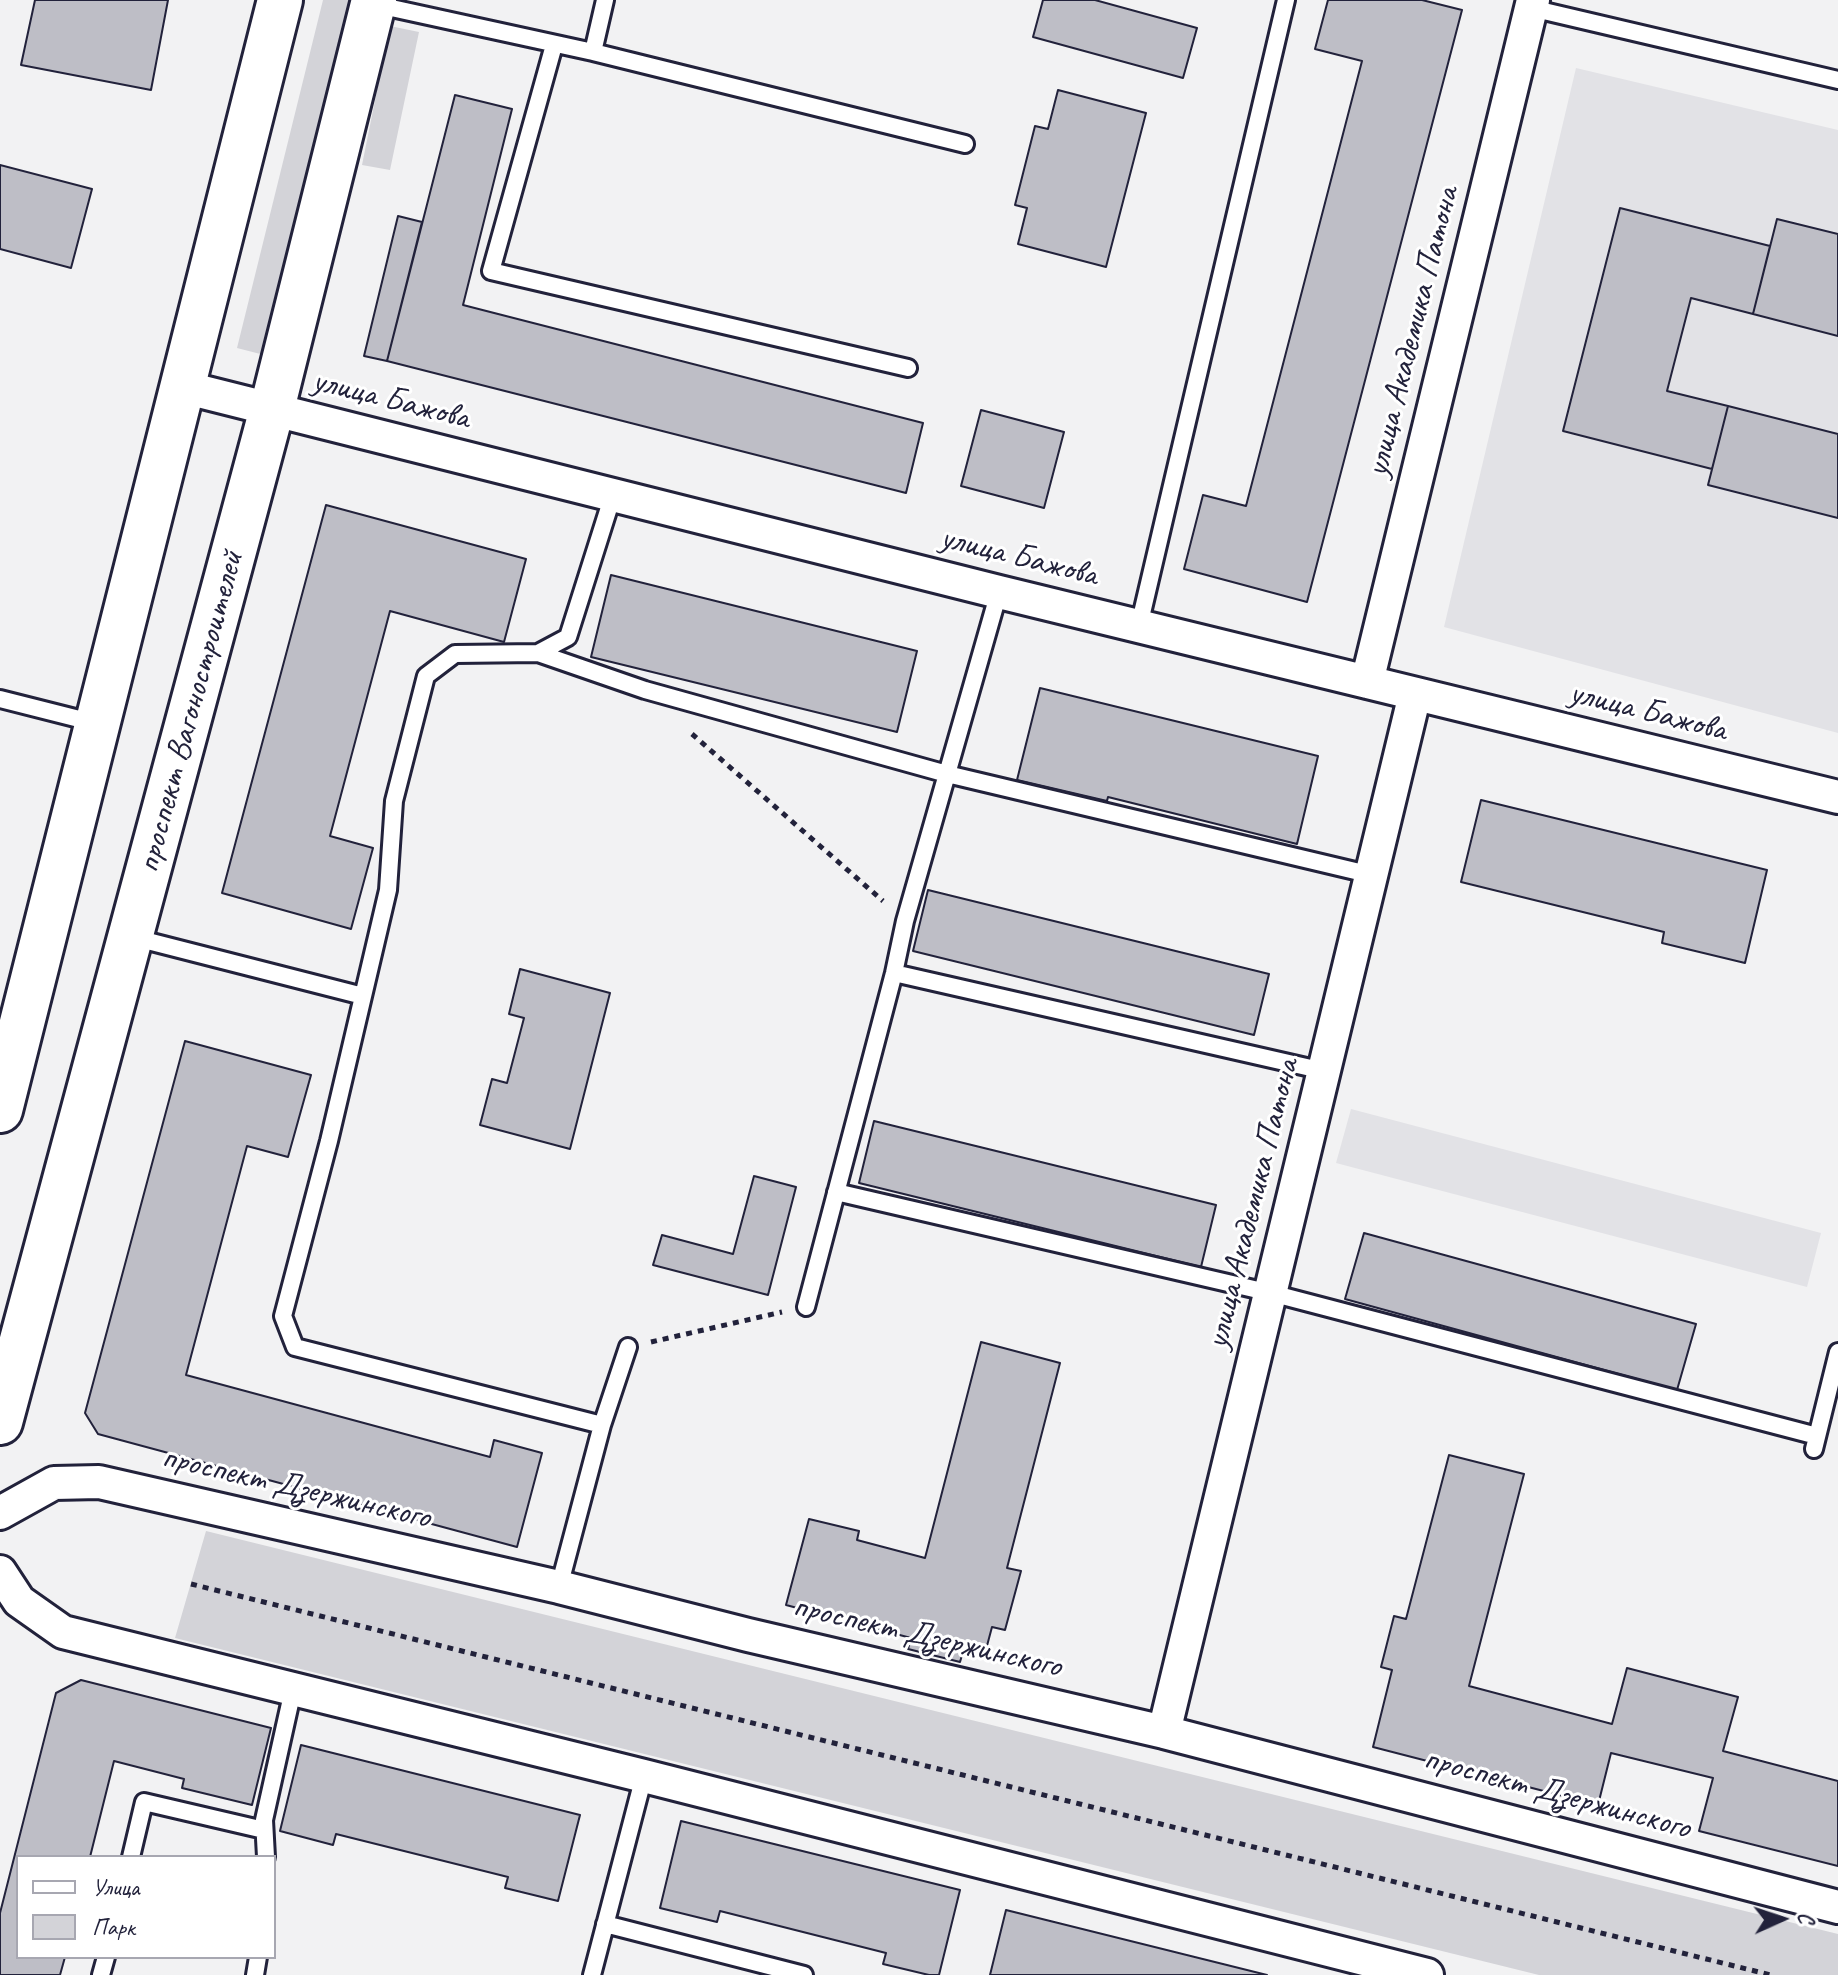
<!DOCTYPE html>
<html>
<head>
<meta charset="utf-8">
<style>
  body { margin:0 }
  #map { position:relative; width:1838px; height:1975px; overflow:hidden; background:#f2f2f3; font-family:Caveat,sans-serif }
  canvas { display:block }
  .legend { position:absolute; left:16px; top:1855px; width:260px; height:104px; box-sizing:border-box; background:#fff; border:2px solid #a7a7b1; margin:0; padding:10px 14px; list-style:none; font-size:24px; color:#22223b }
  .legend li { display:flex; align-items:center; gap:16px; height:40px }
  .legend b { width:40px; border:2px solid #a7a7b1 }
  .north { position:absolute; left:1742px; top:1879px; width:80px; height:80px; -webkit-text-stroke:6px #fff; paint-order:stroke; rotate:87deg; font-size:22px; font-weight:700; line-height:32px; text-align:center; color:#22223b }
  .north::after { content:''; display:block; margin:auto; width:28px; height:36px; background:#22223b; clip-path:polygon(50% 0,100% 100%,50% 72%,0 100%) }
</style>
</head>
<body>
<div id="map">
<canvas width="1838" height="1975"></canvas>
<ul class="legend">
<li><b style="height:10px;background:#fff"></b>Улица</li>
<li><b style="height:22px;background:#d3d3d8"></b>Парк</li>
</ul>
<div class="north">С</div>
</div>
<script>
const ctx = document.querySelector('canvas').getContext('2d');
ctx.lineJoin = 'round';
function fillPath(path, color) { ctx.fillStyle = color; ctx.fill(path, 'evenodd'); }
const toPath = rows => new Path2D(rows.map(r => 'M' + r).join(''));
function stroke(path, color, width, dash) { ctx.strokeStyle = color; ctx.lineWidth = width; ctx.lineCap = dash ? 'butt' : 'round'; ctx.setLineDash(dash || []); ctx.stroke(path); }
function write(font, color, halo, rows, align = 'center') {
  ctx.font = font + ' Caveat,sans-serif'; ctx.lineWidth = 6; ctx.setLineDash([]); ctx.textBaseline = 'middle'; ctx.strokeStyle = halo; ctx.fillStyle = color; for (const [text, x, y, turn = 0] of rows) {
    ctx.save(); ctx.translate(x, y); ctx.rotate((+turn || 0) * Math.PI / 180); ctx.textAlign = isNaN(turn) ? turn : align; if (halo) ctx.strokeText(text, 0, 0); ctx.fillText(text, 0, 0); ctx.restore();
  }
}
fillPath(toPath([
  [1576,68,1838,130,1838,733,1444,627],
  [1351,1109,1821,1233,1807,1287,1336,1163]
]), '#e2e2e6');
fillPath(toPath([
  [323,0,360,0,272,357,237,348],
  [390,26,419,32,390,170,362,165],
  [206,1531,1838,1934,1838,1975,1539,1975,175,1638]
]), '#d3d3d8');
const building = toPath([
  [35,0,168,0,151,90,21,65,35,0],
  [1043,0,1095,0,1197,28,1183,78,1033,37,1043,0],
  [1328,0,1422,0,1462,10,1307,602,1184,569,1203,495,1246,506,1362,61,1315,49,1328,0],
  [1058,90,1146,113,1106,267,1018,244,1027,208,1015,205,1035,126,1048,129,1058,90],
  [455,95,512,109,463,305,923,423,906,493,387,361,455,95],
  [0,165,92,189,71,268,0,249,0,165],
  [1620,208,1770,246,1753,314,1691,298,1667,391,1728,406,1712,469,1563,431,1620,208],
  [398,216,422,222,387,361,364,356,398,216],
  [1777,219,1838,234,1838,336,1753,314,1777,219],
  [1728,406,1838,434,1838,518,1708,485,1728,406],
  [981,410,1064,432,1044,508,961,486,981,410],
  [326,505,526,559,504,642,390,611,330,836,373,848,351,929,222,893,326,505],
  [611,575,917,651,897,732,591,657,611,575],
  [1040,688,1318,756,1297,844,1108,797,1107,801,1017,780,1040,688],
  [1481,800,1767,870,1745,963,1662,943,1664,932,1461,882,1481,800],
  [928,890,1269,974,1254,1035,913,951,928,890],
  [520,969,610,993,570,1149,480,1125,492,1079,507,1083,524,1018,509,1014,520,969],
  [185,1041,311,1075,288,1157,247,1146,186,1375,490,1457,494,1440,542,1453,517,1547,98,1434,85,1413,185,1041],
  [874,1121,1216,1205,1201,1267,859,1183,874,1121],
  [754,1176,796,1187,768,1295,653,1265,662,1235,733,1254,754,1176],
  [1364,1233,1696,1324,1677,1390,1345,1299,1364,1233],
  [981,1342,1060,1363,1007,1568,1021,1571,1005,1630,992,1627,984,1657,963,1652,960,1662,908,1649,911,1638,786,1605,809,1519,859,1531,857,1540,925,1558,981,1342],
  [1449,1455,1524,1474,1469,1686,1612,1724,1627,1668,1738,1697,1723,1751,1838,1781,1838,1866,1699,1831,1713,1778,1611,1753,1598,1805,1373,1747,1392,1670,1381,1667,1394,1616,1406,1619,1449,1455],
  [81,1680,271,1728,252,1805,182,1788,184,1779,114,1761,90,1857,18,1857,18,1957,65,1957,60,1975,0,1975,0,1913,56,1693,81,1680],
  [301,1745,580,1815,558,1901,505,1888,508,1877,336,1834,333,1845,280,1831,301,1745],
  [681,1821,960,1890,939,1975,929,1975,883,1964,886,1953,720,1911,717,1922,660,1908,681,1821],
  [1006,1910,1267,1975,990,1975,1006,1910]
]);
fillPath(building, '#bebec6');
stroke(building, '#22223b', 2);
const lane = toPath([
  [373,4,593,52,605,0],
  [1531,8,1838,80],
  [554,45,491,271,908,368],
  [593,52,965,144],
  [1139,626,1286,0],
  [538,653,645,690,947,774,1372,875],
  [0,699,95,723],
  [132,937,363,996],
  [894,973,1324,1071],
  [836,1192,1271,1293,1817,1436],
  [806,1307,894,973,905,921,999,592],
  [602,1425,295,1347,283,1316,329,1141,388,890,394,801,426,676,455,654,538,653,568,637,613,495],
  [1814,1449,1838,1352],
  [559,1587,602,1425,628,1347],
  [131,1857,144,1802,264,1830],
  [266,1857,264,1820,293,1690],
  [605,1924,804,1975],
  [101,1975,106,1957],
  [255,1975,258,1957],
  [592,1975,644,1776]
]);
const street = toPath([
  [183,387,999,592,1838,797],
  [1367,682,1533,0],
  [0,1513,54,1483,99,1482,559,1587,748,1635,1164,1732,1838,1907],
  [0,1572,19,1601,63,1632,644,1776,1427,1975],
  [1164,1732,1415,694]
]);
const secondary = toPath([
  [0,1110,280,0],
  [0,1422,272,409,374,0]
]);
stroke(lane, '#22223b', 22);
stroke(street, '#22223b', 38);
stroke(secondary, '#22223b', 50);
stroke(toPath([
  [692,734,883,901],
  [651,1342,782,1312],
  [191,1584,1771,1975]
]), '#22223b', 5, [6, 6]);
stroke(lane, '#fff', 16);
stroke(street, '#fff', 32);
stroke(secondary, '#fff', 44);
write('34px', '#22223b', '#fff', [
  ["улица Академика Патона",1413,332,-76],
  ["улица Бажова",391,400,14],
  ["улица Бажова",1019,557,14],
  ["проспект Вагоностроителей",191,712,-75],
  ["улица Бажова",1648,712,14],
  ["улица Академика Патона",1253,1204,-76],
  ["проспект Дзержинского",296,1488,13],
  ["проспект Дзержинского",927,1637,13],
  ["проспект Дзержинского",1557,1794,15]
]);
</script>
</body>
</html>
